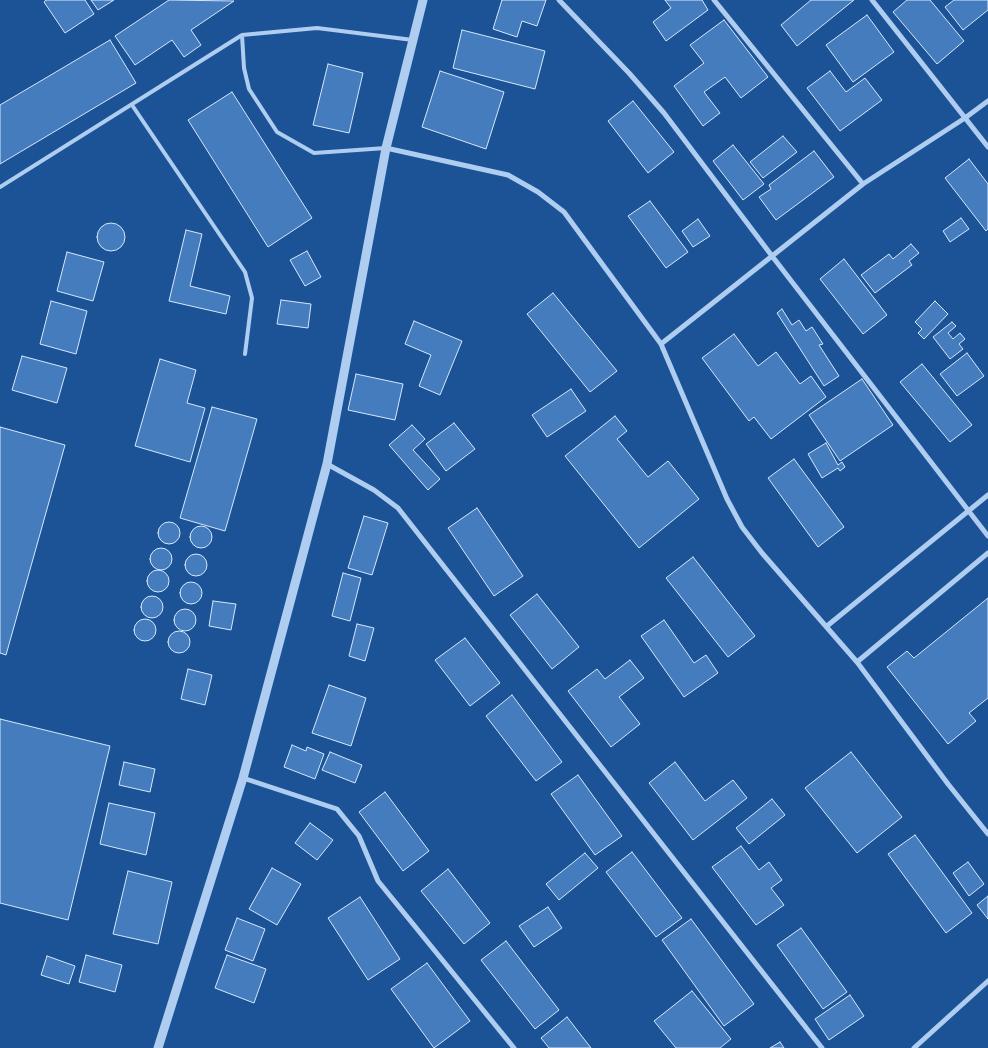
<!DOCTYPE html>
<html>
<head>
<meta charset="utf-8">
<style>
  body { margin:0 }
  canvas { display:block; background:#1b5396 }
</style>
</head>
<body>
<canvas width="988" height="1048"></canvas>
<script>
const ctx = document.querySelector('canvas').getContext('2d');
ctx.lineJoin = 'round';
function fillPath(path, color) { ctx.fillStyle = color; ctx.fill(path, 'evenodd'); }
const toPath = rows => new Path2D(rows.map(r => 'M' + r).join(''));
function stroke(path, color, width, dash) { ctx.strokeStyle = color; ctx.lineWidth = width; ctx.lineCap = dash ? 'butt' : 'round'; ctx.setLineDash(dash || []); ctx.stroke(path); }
const building = toPath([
  [46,0,85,0,94,14,65,33,44,2,46,0],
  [91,0,114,0,98,10,91,0],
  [169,0,234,1,191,30,201,45,184,57,172,40,135,65,115,36,169,0],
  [502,0,546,0,537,26,522,21,517,37,493,29,502,0],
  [665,0,702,0,708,10,666,41,653,22,671,8,665,0],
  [811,0,854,0,797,46,781,25,811,0],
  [907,0,930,0,964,41,937,64,893,12,907,0],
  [954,0,988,0,988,10,963,30,945,7,954,0],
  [867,15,894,52,853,82,826,45,867,15],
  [724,20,768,77,741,98,725,77,704,92,720,113,703,126,674,86,704,63,690,45,724,20],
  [462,30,545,51,535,89,453,68,462,30],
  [110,40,136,83,0,164,0,105,110,40],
  [328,64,363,73,349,133,313,125,328,64],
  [440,71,504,92,486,149,422,127,440,71],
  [830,71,846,92,865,78,882,100,840,131,807,88,830,71],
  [232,92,312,218,268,247,188,120,232,92],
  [633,101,674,152,648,173,608,121,633,101],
  [783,136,797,152,763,178,750,162,783,136],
  [733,145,764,184,743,200,713,161,733,145],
  [814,151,834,177,776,220,759,197,771,189,769,185,814,151],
  [969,159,988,184,988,229,986,231,945,178,969,159],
  [650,201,688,252,666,268,628,216,650,201],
  [961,218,969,229,950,242,943,231,961,218],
  [698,219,710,236,693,247,682,231,698,219],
  '97 237a14 14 0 1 1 28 0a14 14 0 1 1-28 0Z',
  [186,230,202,234,190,286,230,296,226,314,169,301,186,230],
  [911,244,919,253,909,261,912,265,875,293,861,275,889,254,893,259,911,244],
  [307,251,321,277,305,286,290,260,307,251],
  [67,252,104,262,93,301,57,291,67,252],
  [844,259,887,315,863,334,820,279,844,259],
  [553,293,617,371,590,392,527,314,553,293],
  [281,300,311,304,308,328,277,324,281,300],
  [51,301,87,311,76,354,40,344,51,301],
  [935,301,948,314,924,339,918,333,922,329,915,322,935,301],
  [782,309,792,325,799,320,806,331,812,327,823,344,819,345,839,376,824,386,777,313,782,309],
  [414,321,462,341,440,395,419,386,431,355,405,344,414,321],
  [952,322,956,326,948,333,953,339,960,333,965,339,959,344,963,349,950,359,933,337,952,322],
  [734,334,758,366,776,352,800,384,811,376,826,397,771,439,754,417,749,421,702,358,734,334],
  [967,353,984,376,957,396,940,374,967,353],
  [22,356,67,368,57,403,12,390,22,356],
  [160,359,196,370,187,403,205,408,190,462,135,446,160,359],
  [922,364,972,425,950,442,900,382,922,364],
  [356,374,403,384,395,420,348,410,356,374],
  [862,379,893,425,840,461,809,415,862,379],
  [571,389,586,411,547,437,532,415,571,389],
  [212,407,257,419,225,531,180,518,212,407],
  [615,416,627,431,617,439,648,477,668,461,699,499,639,548,565,456,615,416],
  [454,423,475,449,446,471,426,444,454,423],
  [412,425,425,439,413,450,440,479,428,490,389,445,412,425],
  [0,427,65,445,6,655,0,653,0,427],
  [826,443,838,465,842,462,845,467,840,471,838,468,822,478,808,454,826,443],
  [794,459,844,527,818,547,768,478,794,459],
  [477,508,523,576,494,596,448,528,477,508],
  [364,516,388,523,372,575,348,568,364,516],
  '158 533a11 11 0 1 1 22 0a11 11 0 1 1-22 0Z',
  '190 537a11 11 0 1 1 22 0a11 11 0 1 1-22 0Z',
  '150 559a11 11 0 1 1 22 0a11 11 0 1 1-22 0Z',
  '185 565a11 11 0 1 1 22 0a11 11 0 1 1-22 0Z',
  [693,557,755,636,728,657,666,578,693,557],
  '147 581a11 11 0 1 1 22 0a11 11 0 1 1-22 0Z',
  [343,573,361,578,350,621,332,616,343,573],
  '180 593a11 11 0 1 1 22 0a11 11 0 1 1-22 0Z',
  [537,594,579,647,552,669,510,615,537,594],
  '141 607a11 11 0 1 1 22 0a11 11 0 1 1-22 0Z',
  [988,598,988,698,969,713,976,721,948,744,887,667,907,651,914,658,988,598],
  [213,601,236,604,231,630,209,626,213,601],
  '174 620a11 11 0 1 1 22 0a11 11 0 1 1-22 0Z',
  '134 630a11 11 0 1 1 22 0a11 11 0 1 1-22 0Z',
  [664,620,694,663,706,655,718,673,684,697,641,636,664,620],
  [357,624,374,628,365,661,349,656,357,624],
  '168 642a11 11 0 1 1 22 0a11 11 0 1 1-22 0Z',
  [465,638,500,683,470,706,435,660,465,638],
  [630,660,644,678,619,697,640,724,611,747,568,691,597,669,605,679,630,660],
  [188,669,212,675,205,705,181,699,188,669],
  [329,685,366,698,351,746,312,733,329,685],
  [512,695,562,762,536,781,486,716,512,695],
  [0,719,110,746,68,920,0,903,0,719],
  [292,745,306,751,307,747,324,754,315,779,284,767,292,745],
  [330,752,362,765,355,783,322,770,330,752],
  [851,752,902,817,857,853,805,788,851,752],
  [124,762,155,769,150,792,119,785,124,762],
  [675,762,705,801,733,780,747,798,693,840,649,783,675,762],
  [578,775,622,836,595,855,551,794,578,775],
  [385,792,429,851,403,871,359,812,385,792],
  [772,799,785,815,749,844,736,828,772,799],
  [109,803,155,813,146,855,100,844,109,803],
  [310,823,333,840,317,860,295,843,310,823],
  [915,835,972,913,946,933,888,854,915,835],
  [741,846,759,870,769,862,782,880,771,888,784,905,756,925,712,867,741,846],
  [632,852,682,918,656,937,606,872,632,852],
  [585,853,598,868,559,900,546,884,585,853],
  [968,862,984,884,969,896,953,873,968,862],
  [272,868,301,884,277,925,249,909,272,868],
  [448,869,490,923,464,944,421,891,448,869],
  [128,871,172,882,158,944,113,934,128,871],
  [988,896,988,919,977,905,988,896],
  [360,897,400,959,368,980,328,918,360,897],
  [548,907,562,928,534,947,519,926,548,907],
  [237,918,265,929,253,961,225,950,237,918],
  [691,919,754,1004,724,1026,662,940,691,919],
  [801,928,847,992,823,1009,777,945,801,928],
  [506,941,559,1010,535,1029,481,960,506,941],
  [86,955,122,965,115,992,79,982,86,955],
  [227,955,266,969,254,1003,215,988,227,955],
  [47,956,75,966,69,984,41,975,47,956],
  [427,963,470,1021,434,1048,391,989,427,963],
  [692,991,731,1039,720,1048,676,1048,654,1021,692,991],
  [850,995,864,1016,829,1040,815,1019,850,995],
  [567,1017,591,1048,549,1048,541,1038,567,1017],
  [780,1042,784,1048,770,1048,780,1042]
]);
fillPath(building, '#447cbd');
stroke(building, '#d5e7fb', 1);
stroke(toPath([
  [242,35,244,68,249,89,277,132,314,153,386,148],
  [132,105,245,272,252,298,245,354],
  [0,187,242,35,317,28,413,40]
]), '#afcdf0', 4);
stroke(toPath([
  [559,0,629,73,664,113,772,256,988,536],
  [714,0,863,184],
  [872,0,988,147],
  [386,148,508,175,538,192,564,212,661,344,727,499,742,527,762,553,857,662,948,784,988,834],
  [661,344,863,184,965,118,988,101],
  [327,464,374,490,398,508,822,1048],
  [827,626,988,495],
  [857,662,988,553],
  [243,778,337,809,359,836,378,881,514,1048],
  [914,1048,988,981]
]), '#afcdf0', 5);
stroke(toPath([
  [158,1048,243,778,327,464,386,148,423,0]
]), '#afcdf0', 9);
</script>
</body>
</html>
